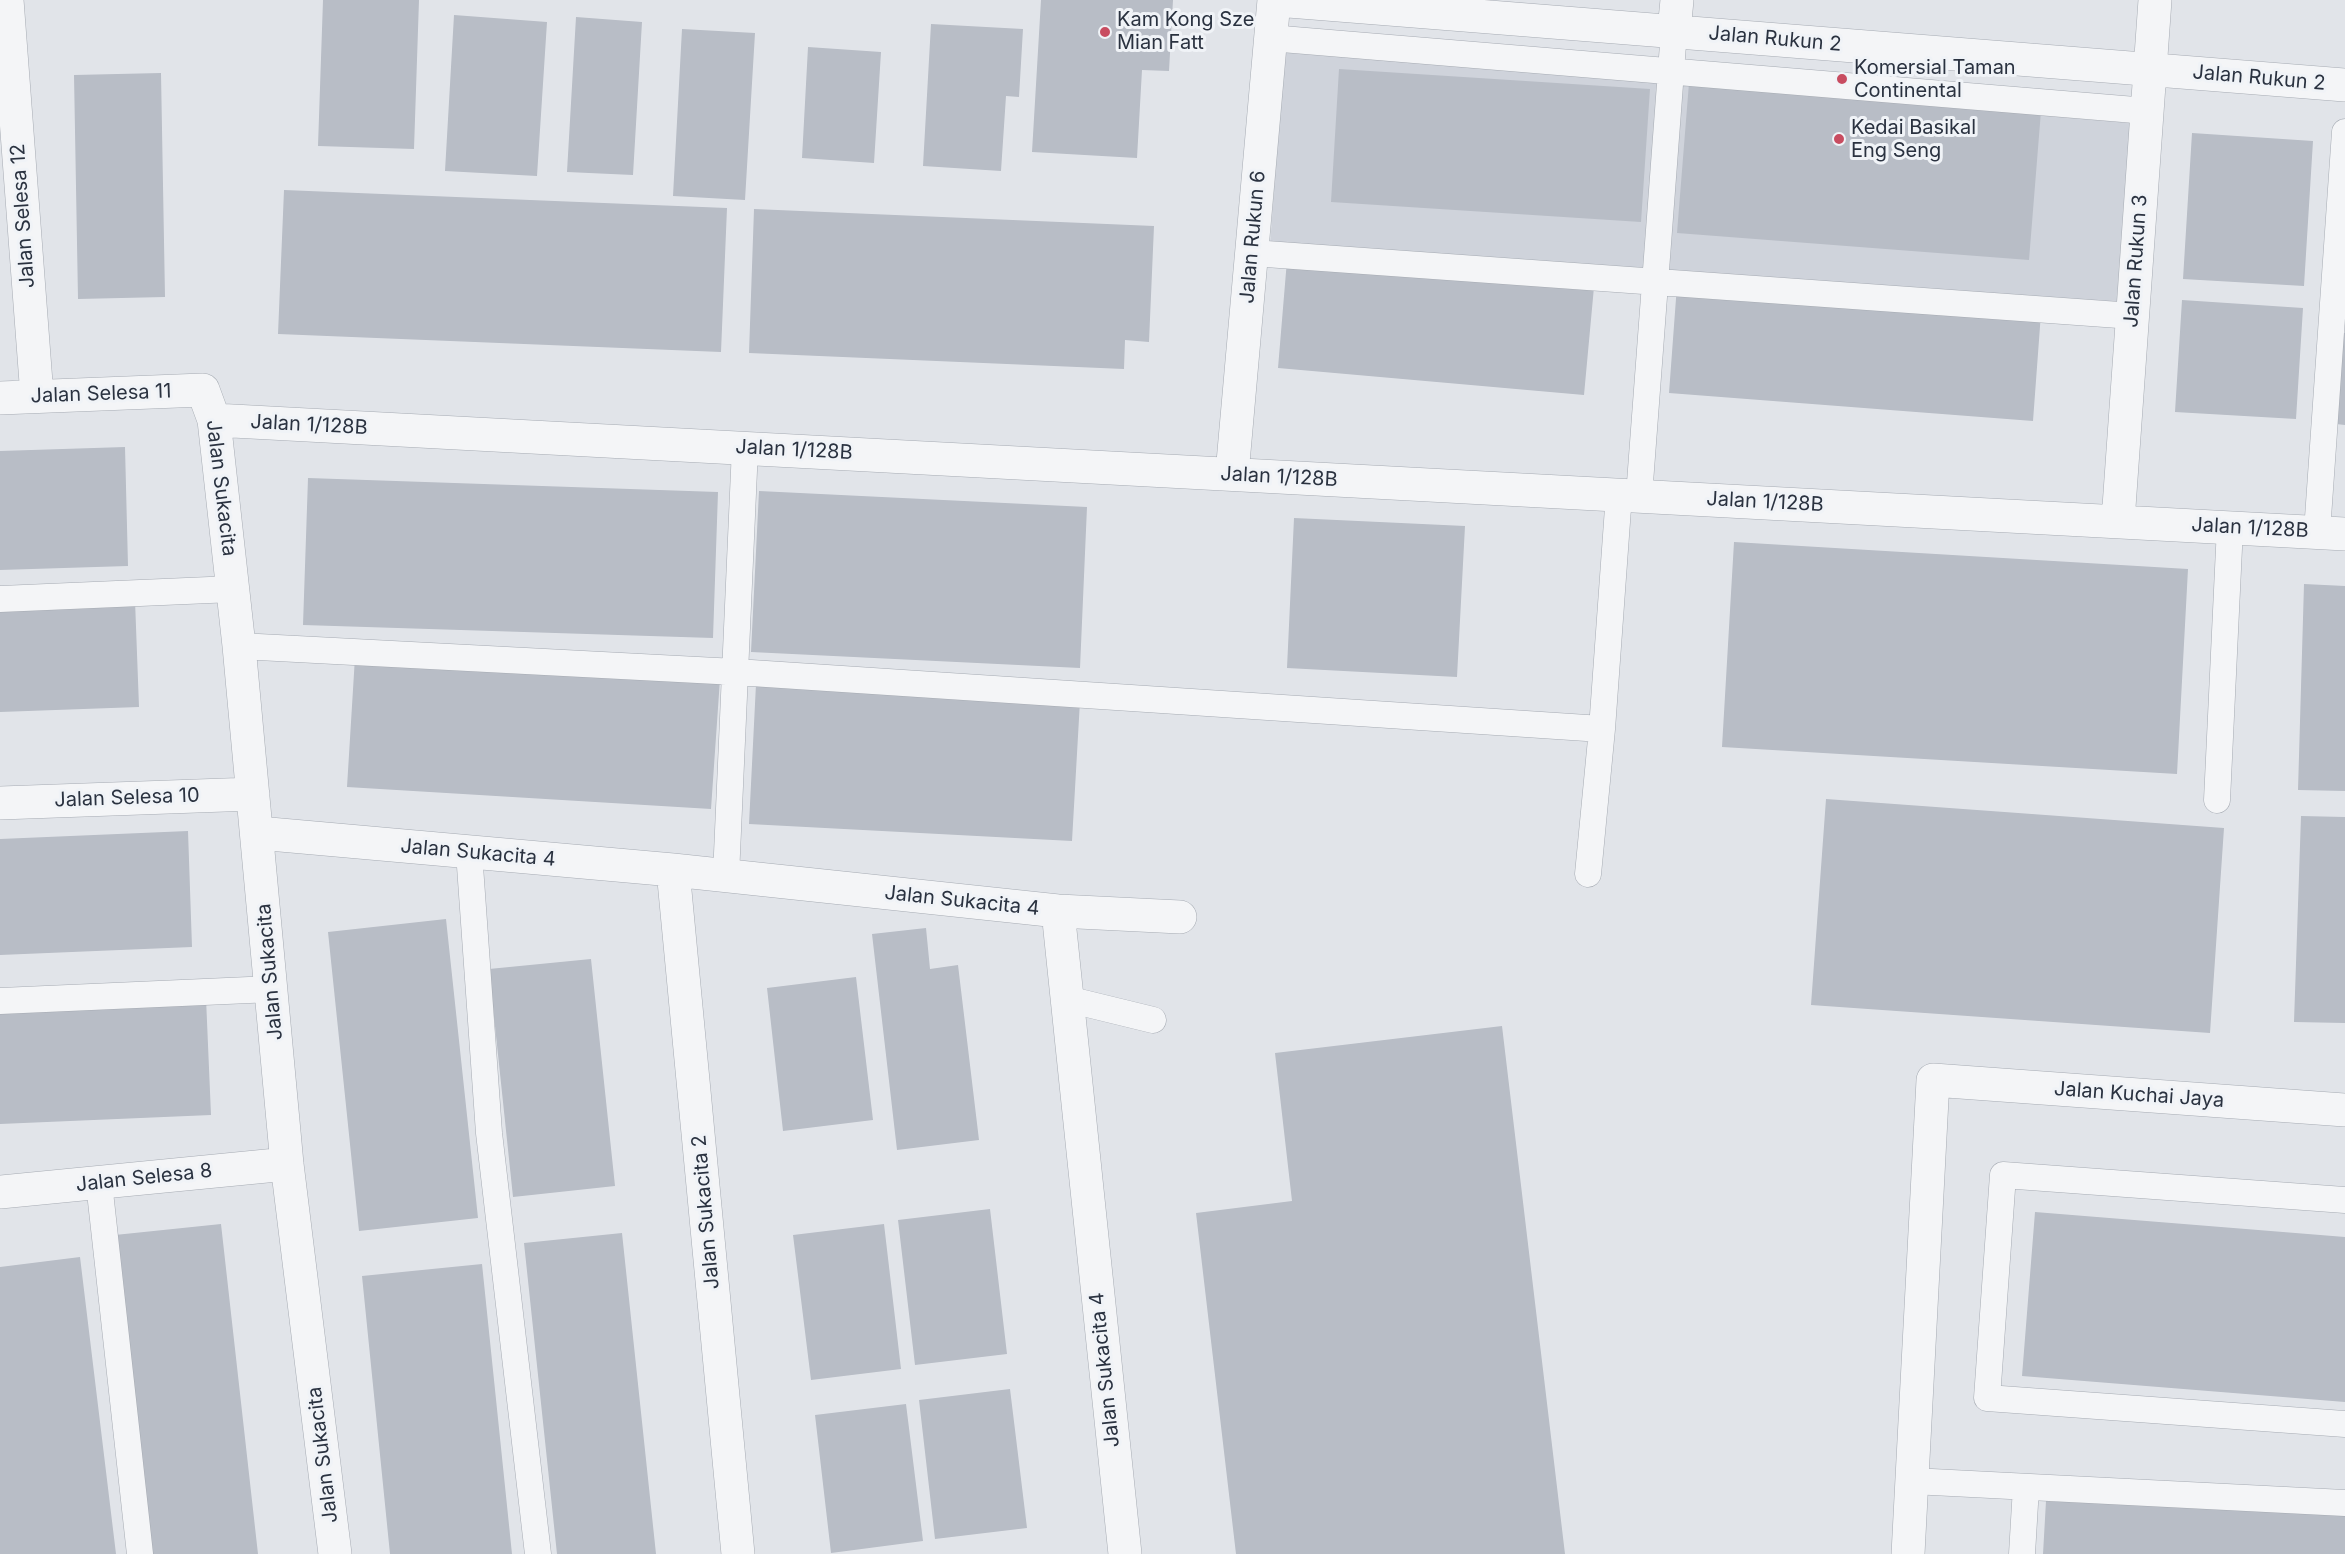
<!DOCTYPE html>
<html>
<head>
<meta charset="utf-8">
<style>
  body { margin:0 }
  canvas { display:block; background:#e1e4e9 }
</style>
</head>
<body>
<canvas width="2345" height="1554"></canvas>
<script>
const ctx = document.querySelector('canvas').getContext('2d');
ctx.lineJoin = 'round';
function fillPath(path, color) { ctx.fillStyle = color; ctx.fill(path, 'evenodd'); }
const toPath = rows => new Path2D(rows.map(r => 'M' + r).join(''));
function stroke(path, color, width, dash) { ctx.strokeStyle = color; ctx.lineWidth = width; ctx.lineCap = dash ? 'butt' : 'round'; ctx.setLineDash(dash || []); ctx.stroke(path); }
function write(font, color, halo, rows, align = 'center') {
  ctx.font = font + ' Inter,sans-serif'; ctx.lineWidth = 6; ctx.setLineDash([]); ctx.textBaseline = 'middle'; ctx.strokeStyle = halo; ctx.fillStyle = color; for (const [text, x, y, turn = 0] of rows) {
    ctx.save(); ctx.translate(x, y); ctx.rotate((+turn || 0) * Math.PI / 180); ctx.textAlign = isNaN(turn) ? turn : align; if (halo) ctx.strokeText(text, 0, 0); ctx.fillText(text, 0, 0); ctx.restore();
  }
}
fillPath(toPath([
  [1284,49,2131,123,2118,302,1270,246]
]), '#cfd3db');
fillPath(toPath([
  [323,0,419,0,414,149,318,146],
  [1041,0,1173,0,1169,71,1142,70,1137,158,1032,152],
  [454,15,547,22,537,176,445,171],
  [576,17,642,22,633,175,567,172],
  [931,24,1023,29,1019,97,1006,96,1001,171,923,166],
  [682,29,755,33,745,200,673,196],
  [808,47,881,52,874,163,802,158],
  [1339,69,1650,89,1641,222,1331,202],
  [161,73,165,297,78,299,74,75],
  [1689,83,2041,111,2029,260,1677,233],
  [2192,133,2313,141,2304,286,2183,279],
  [284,190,727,208,721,352,278,334],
  [754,209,1154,226,1149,342,1125,340,1124,369,749,353],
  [1287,260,1594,287,1584,395,1278,368],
  [1677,285,2041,313,2033,421,1669,393],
  [2182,300,2303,308,2296,419,2175,412],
  [2341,333,2345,333,2345,425,2336,424],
  [125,447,128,566,0,570,0,451],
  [308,478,718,492,713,638,303,625],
  [759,491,1087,507,1080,668,751,652],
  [1294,518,1465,526,1457,677,1287,668],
  [1734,542,2188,569,2177,774,1722,747],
  [2304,584,2345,586,2345,791,2298,790],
  [135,600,139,707,0,712,0,605],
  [355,657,720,679,711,809,347,787],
  [756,684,1080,701,1072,841,749,824],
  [1826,799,2224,828,2210,1033,1811,1005],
  [2301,816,2345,817,2345,1023,2294,1022],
  [188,831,192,947,0,955,0,839],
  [446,919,478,1218,359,1231,328,932],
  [926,928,930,969,958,965,979,1140,897,1150,872,934],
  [591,959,615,1186,513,1197,489,969],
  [856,977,873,1120,783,1131,767,988],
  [206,998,211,1115,0,1124,0,1007],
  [1502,1026,1565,1554,1236,1554,1196,1213,1292,1201,1275,1053],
  [990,1209,1007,1354,915,1365,898,1220],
  [2035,1212,2345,1237,2345,1402,2022,1376],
  [221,1224,258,1554,151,1554,115,1235],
  [884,1224,901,1369,811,1380,793,1235],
  [622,1233,656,1554,557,1554,524,1243],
  [80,1257,116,1554,0,1554,0,1267],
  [482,1264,512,1554,390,1554,362,1276],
  [1010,1389,1027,1528,935,1539,919,1400],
  [906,1404,923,1541,831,1553,815,1415],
  [2046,1501,2345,1514,2345,1554,2043,1554]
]), '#b8bdc6');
const lane = toPath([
  [1270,38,2147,111],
  [1252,253,2133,316],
  [1639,496,1674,31],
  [2317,532,2345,132],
  [0,599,233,589],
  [239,646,736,672,1602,729],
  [2217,800,2230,527],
  [469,852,489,1133,538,1554],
  [1588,874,1602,729,1619,494],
  [726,876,745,448],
  [1067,999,1153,1020],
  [0,1001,272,989],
  [99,1183,140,1554],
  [2345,1200,2003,1175,1987,1398,2345,1424],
  [1912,1481,2345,1503],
  [2022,1554,2026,1487]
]);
const street = toPath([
  [7,0,37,396],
  [1276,0,2345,85],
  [1674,31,1677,0],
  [0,398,203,390,214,420,239,646,287,1164,335,1554],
  [214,420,2345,534],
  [1232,474,1274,0],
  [2118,521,2155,0],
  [0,803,253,794],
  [258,833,673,870,1058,911,1180,917],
  [673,870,738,1554],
  [1058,911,1125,1554],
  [0,1192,287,1164],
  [1908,1554,1933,1080,2345,1110]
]);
stroke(lane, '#a6abb3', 27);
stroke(street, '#a6abb3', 34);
stroke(lane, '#f4f5f7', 26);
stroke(street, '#f4f5f7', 33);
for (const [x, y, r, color] of [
  [1105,32,6,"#c84c60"],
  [1842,79,6,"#c84c60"],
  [1839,139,6,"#c84c60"]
]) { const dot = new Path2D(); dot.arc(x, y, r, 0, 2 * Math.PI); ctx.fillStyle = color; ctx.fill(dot); stroke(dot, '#f0f3f7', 2); }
write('20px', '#2a3240', '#f0f3f7', [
  ["Kam Kong Sze",1117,20],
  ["Mian Fatt",1117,43],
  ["Komersial Taman",1854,68],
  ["Continental",1854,91],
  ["Kedai Basikal",1851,128],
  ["Eng Seng",1851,151]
], 'left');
write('20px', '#2a3240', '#f0f3f7', [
  ["Jalan Rukun 2",1775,39,5],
  ["Jalan Rukun 2",2259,78,5],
  ["Jalan Selesa 12",23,216,-94],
  ["Jalan Rukun 6",1253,237,-85],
  ["Jalan Rukun 3",2136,261,-86],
  ["Jalan Selesa 11",101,394,-2],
  ["Jalan 1/128B",309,425,3],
  ["Jalan 1/128B",794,450,3],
  ["Jalan 1/128B",1279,477,3],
  ["Jalan Sukacita",221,488,83],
  ["Jalan 1/128B",1765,502,3],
  ["Jalan 1/128B",2250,528,3],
  ["Jalan Selesa 10",127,798,-2],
  ["Jalan Sukacita 4",478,853,5],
  ["Jalan Sukacita 4",962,901,6],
  ["Jalan Sukacita",270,972,-95],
  ["Jalan Kuchai Jaya",2139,1095,4],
  ["Jalan Selesa 8",144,1178,-6],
  ["Jalan Sukacita 2",706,1212,-95],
  ["Jalan Sukacita 4",1105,1370,-96],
  ["Jalan Sukacita",323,1455,-97]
]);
</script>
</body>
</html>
